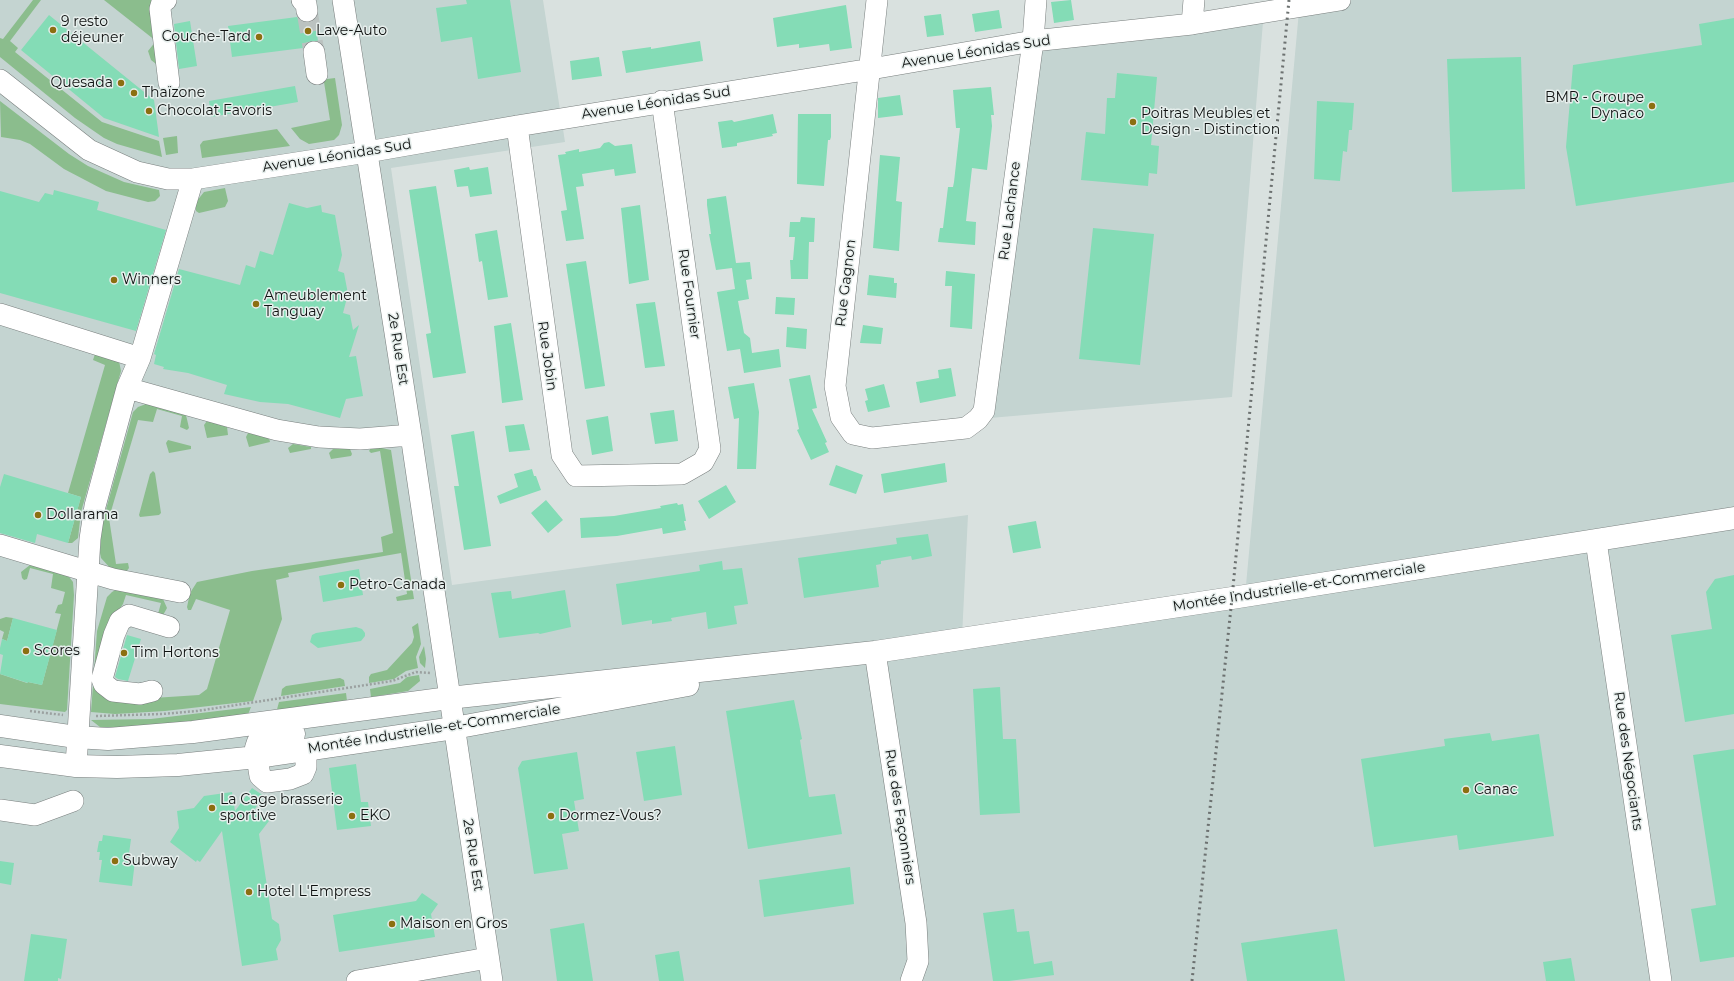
<!DOCTYPE html>
<html>
<head>
<meta charset="utf-8">
<style>
  body { margin:0 }
  canvas { display:block; background:#d9e1df }
</style>
</head>
<body>
<canvas width="1734" height="981"></canvas>
<script>
const ctx = document.querySelector('canvas').getContext('2d');
ctx.lineJoin = 'round';
function fillPath(path, color) { ctx.fillStyle = color; ctx.fill(path, 'evenodd'); }
const toPath = rows => new Path2D(rows.map(r => 'M' + r).join(''));
function stroke(path, color, width, dash) { ctx.strokeStyle = color; ctx.lineWidth = width; ctx.lineCap = dash ? 'butt' : 'round'; ctx.setLineDash(dash || []); ctx.stroke(path); }
function write(font, color, halo, rows, align = 'center') {
  ctx.font = font + ' Montserrat,sans-serif'; ctx.lineWidth = 3; ctx.setLineDash([]); ctx.textBaseline = 'middle'; ctx.strokeStyle = halo; ctx.fillStyle = color; for (const [text, x, y, turn = 0] of rows) {
    ctx.save(); ctx.translate(x, y); ctx.rotate((+turn || 0) * Math.PI / 180); ctx.textAlign = isNaN(turn) ? turn : align; if (halo) ctx.strokeText(text, 0, 0); ctx.fillText(text, 0, 0); ctx.restore();
  }
}
fillPath(toPath([
  [0,0,543,0,565,142,391,168,452,585,968,515,962,637,1246,585,1300,0,1734,0,1734,981,0,981],
  [1263,22,1232,397,990,418,1039,50]
]), '#c4d4d1');
fillPath(toPath([
  [33,0,41,0,10,41,18,48,15,52,102,122,159,141,162,157,117,144,104,138,75,118,0,57,0,38,3,39],
  [104,0,155,0,160,67,151,60,148,51,156,41],
  [335,78,342,125,339,135,334,140,309,144,300,139,291,128,330,120,324,82,327,79],
  [0,101,69,154,88,166,124,182,159,190,160,196,155,201,148,202,106,191,64,169,30,144,20,140,1,137],
  [277,129,290,146,202,158,200,145,203,141],
  [177,136,178,153,166,155,163,138],
  [225,188,228,201,225,207,199,213,196,211,196,202,204,192],
  [95,354,119,361,121,371,81,512,78,538,72,543,68,543,81,497,68,493,105,365,93,360],
  [146,404,186,415,189,428,187,430,180,427,182,416,157,409,153,422,138,420,109,518,116,564,128,563,129,568,126,572,112,570,101,558,100,553,102,524,133,412,138,407],
  [207,421,227,427,228,435,207,438,204,425],
  [248,433,269,438,270,442,249,447,246,437],
  [168,440,191,446,191,449,169,453,166,443],
  [293,444,311,447,311,449,290,453,288,448],
  [377,447,391,450,414,599,397,601,396,597,407,594,401,553,288,573,289,577,276,580,282,619,253,701,165,711,115,714,91,712,97,631,107,597,112,592,119,588,163,599,167,608,162,617,158,614,161,603,126,595,123,604,116,614,98,678,138,699,199,695,207,689,230,610,196,599,191,610,188,610,187,607,190,593,197,582,252,571,383,552,381,537,393,533,380,451,371,453,369,451,371,448],
  [333,449,350,449,352,454,351,456,331,459,329,453],
  [153,471,155,473,161,513,159,515,140,517,139,515,150,474],
  [30,565,66,573,73,582,74,595,67,710,65,712,0,704,0,674,27,683,28,682,42,685,61,614,55,613,58,605,62,604,65,592,51,588,53,574,30,568,27,579,24,580,22,578,21,572],
  [6,617,13,618,7,641,2,639,4,632,0,630,0,619],
  [418,623,421,644,416,657,418,668,406,671,394,679,369,683,369,677,371,674,387,670,412,643,414,637,412,627],
  [424,646,426,659,425,668,420,663,419,657],
  [419,675,420,681,408,691,371,697,370,689,400,683,407,677],
  [340,678,344,680,345,686,281,696,282,689,286,686],
  [346,693,347,701,276,713,279,702],
  [251,707,247,717,132,727,100,727,91,720,151,719]
]), '#8bbd8d');
fillPath(toPath([
  [466,0,510,0,521,72,478,79,472,37,441,42,436,8,467,4],
  [1071,0,1074,20,1054,23,1051,2],
  [846,5,852,48,830,51,829,44,799,48,799,44,777,47,773,18],
  [999,10,1002,28,975,32,972,14],
  [941,14,944,35,927,37,924,16],
  [49,15,154,100,159,137,104,118,21,50],
  [297,17,303,22,309,23,315,20,318,41,307,42,303,48,232,57,228,26],
  [1734,18,1734,182,1576,206,1566,147,1573,65,1702,45,1699,24],
  [190,21,197,66,179,69,174,24],
  [700,41,703,61,626,73,622,51,651,47,651,49],
  [599,57,602,76,572,80,570,61],
  [1521,57,1525,189,1452,192,1447,59],
  [1117,73,1157,77,1151,145,1159,146,1157,174,1149,173,1148,186,1081,180,1086,132,1105,134,1107,98,1115,98],
  [295,86,298,102,211,117,209,101],
  [991,87,994,115,991,115,992,126,987,170,972,168,966,221,976,222,975,245,938,242,940,228,943,228,948,187,953,187,954,182,960,128,956,128,953,90],
  [900,95,903,115,878,118,878,98],
  [1317,101,1354,103,1352,130,1349,130,1347,152,1343,151,1340,181,1314,179],
  [773,114,777,133,772,134,773,136,737,143,737,146,722,148,718,122,732,120,734,122],
  [798,114,831,114,831,137,830,140,828,140,824,186,797,184],
  [609,142,615,146,632,144,636,173,615,176,614,169,582,174,584,186,576,187,584,239,566,241,561,211,567,210,558,155,566,154,565,152,579,149,579,152,600,148,604,143],
  [880,155,900,157,896,201,902,202,899,251,873,248],
  [469,167,470,170,488,167,492,194,470,197,468,186,457,187,454,170],
  [436,186,466,373,433,378,426,334,431,333,409,190],
  [54,190,99,202,97,210,166,230,136,331,0,293,0,191,39,202,45,193,53,195],
  [726,196,736,263,750,262,752,279,746,280,749,299,738,301,744,333,750,338,752,353,779,349,781,367,744,373,740,349,727,351,717,292,735,289,732,268,716,270,709,234,711,234,707,205,707,199],
  [289,203,307,208,321,205,322,212,335,215,342,255,338,271,344,273,348,294,343,313,350,315,353,330,359,325,349,357,356,356,363,396,346,399,340,418,288,404,260,402,224,394,227,385,188,373,163,369,164,367,154,364,156,355,154,354,179,269,240,285,246,265,255,268,260,251,273,255],
  [640,205,649,280,629,284,621,208],
  [801,217,815,218,814,242,809,242,808,279,791,279,790,260,793,260,795,237,789,237,790,222,800,222],
  [1093,228,1154,234,1140,365,1079,359],
  [497,230,508,297,488,300,482,261,479,262,475,234],
  [586,261,605,386,585,389,566,264],
  [946,271,975,274,972,329,950,327,952,286,945,286],
  [869,275,894,278,894,283,897,283,896,298,867,295],
  [776,297,795,298,794,315,775,314],
  [655,302,665,366,645,368,636,304],
  [511,323,523,400,502,403,494,326],
  [863,325,883,328,881,344,860,343],
  [787,327,807,329,806,349,786,347],
  [951,368,956,396,920,403,916,382,939,378,938,370],
  [810,375,817,408,812,409,827,442,825,443,829,452,811,460,797,430,799,429,789,379],
  [754,383,759,412,756,469,737,469,739,418,734,419,728,387],
  [884,384,890,407,868,412,865,401,868,400,865,389],
  [674,410,678,441,655,444,650,413],
  [608,416,613,451,592,455,586,420],
  [524,424,530,450,509,452,505,426],
  [474,431,491,546,464,550,454,486,459,486,451,435],
  [945,463,947,482,884,493,881,474],
  [836,465,863,475,856,494,829,485],
  [532,469,534,476,536,476,541,490,500,504,497,496,518,487,514,474],
  [4,474,81,497,68,543,37,534,35,543,0,533,0,487],
  [726,485,736,502,709,519,698,501],
  [546,500,563,520,548,533,531,513],
  [677,503,678,505,683,504,686,521,684,521,686,530,663,534,662,528,617,536,581,538,580,518,614,516,661,508,660,506],
  [1036,521,1041,548,1013,553,1008,526],
  [928,534,932,556,912,560,911,556,881,561,881,564,876,565,879,587,804,598,798,558,897,544,896,538],
  [722,561,723,570,742,568,748,604,734,606,737,624,708,629,706,612,671,618,672,621,652,624,652,620,622,625,616,584,700,571,699,565],
  [359,569,363,595,323,602,319,576],
  [1734,575,1734,714,1685,722,1671,635,1712,629,1706,592,1715,579],
  [565,590,571,627,540,634,538,633,499,638,491,593,511,591,512,599],
  [13,618,57,630,42,685,28,682,28,683,0,674,3,655,0,654,0,648,2,639,7,641],
  [356,627,362,629,365,633,365,636,361,641,318,648,310,642,312,635,316,633],
  [127,635,141,639,128,681,118,679,115,677],
  [1000,687,1003,739,1016,739,1020,813,980,815,973,689],
  [794,700,802,739,800,740,809,797,835,794,842,834,748,849,726,711],
  [1490,733,1492,741,1539,734,1554,836,1459,850,1457,835,1374,847,1361,759,1445,746,1444,739],
  [675,746,682,795,644,801,636,752],
  [1734,749,1734,957,1700,962,1691,909,1716,905,1693,755],
  [577,752,584,799,574,801,579,831,562,834,568,869,534,874,518,768,522,761],
  [356,764,361,802,368,802,371,826,337,830,329,768],
  [252,788,264,796,254,810,269,821,259,834,272,919,279,924,281,940,276,949,278,960,242,966,222,831,200,862,197,860,196,862,170,842,179,828,177,811,194,808,204,796,232,792,235,811],
  [103,835,131,839,128,861,135,861,132,886,99,882,102,860,99,860,100,852,97,852,99,841,102,841],
  [0,861,14,863,11,885,0,883],
  [850,867,854,904,764,917,759,880],
  [422,893,438,904,431,914,435,937,339,952,333,915,416,901],
  [1014,909,1017,932,1029,931,1034,964,1052,961,1054,975,1009,981,993,981,983,913],
  [584,923,593,981,557,981,550,929],
  [1337,929,1345,981,1247,981,1241,943],
  [31,934,67,939,61,979,58,978,58,981,24,981],
  [679,951,684,981,659,981,655,955],
  [1571,958,1575,981,1546,981,1543,962]
]), '#84dcb6');
stroke(toPath([
  [307,11,314,52]
]), '#bbc2c0', 21, [21, 10]);
const minor = toPath([
  [166,0,162,2,160,9,169,83],
  [302,0,306,4,307,11],
  [343,0,411,435,492,981],
  [877,0,835,386,841,417,853,434,872,438,966,428,978,419,984,411,1033,41,1036,0],
  [1192,24,1194,0],
  [314,52,317,74],
  [0,80,89,150,137,172,168,179,193,179,367,152,517,126,871,69,1033,41,1192,24,1340,0],
  [517,126,562,455,576,476,682,474,703,462,710,449,662,101],
  [0,314,140,358],
  [127,388,277,430,319,437,360,439,411,435],
  [1596,541,1661,981],
  [0,545,113,579,180,592],
  [875,652,916,923,918,961,911,981],
  [152,691,140,694,113,691,104,684,102,679,114,635,120,621,129,615,169,627],
  [257,757,260,776,267,782,290,779,303,774,306,767,306,750],
  [76,766,90,539,95,506,127,388,140,358,193,179],
  [0,810,35,815,73,801],
  [357,981,488,958]
]);
const major = toPath([
  [0,726,76,737,108,739,193,732,449,698,875,652,1232,598,1734,518],
  [0,756,76,766,117,767,178,765,257,757,454,728,688,685],
  [257,757,256,748,258,742,267,738,294,734]
]);
stroke(minor, '#797f7e', 22);
stroke(major, '#797f7e', 23);
stroke(toPath([
  [30,711,63,715],
  [96,716,162,714,197,711,392,681,416,672,430,673]
]), '#9ba1a0', 2.5, [2, 2]);
stroke(minor, '#fff', 21);
stroke(major, '#fff', 22);
stroke(toPath([
  [1192,981,1232,598,1289,0]
]), '#6c7170', 3, [2, 4]);
for (const [x, y, r, color] of [
  [53,30,4,"#8c6f11"],
  [308,31,4,"#8c6f11"],
  [259,37,4,"#8c6f11"],
  [121,83,4,"#8c6f11"],
  [134,93,4,"#8c6f11"],
  [1652,106,4,"#8c6f11"],
  [149,111,4,"#8c6f11"],
  [1133,122,4,"#8c6f11"],
  [114,280,4,"#8c6f11"],
  [256,304,4,"#8c6f11"],
  [38,515,4,"#8c6f11"],
  [341,585,4,"#8c6f11"],
  [26,651,4,"#8c6f11"],
  [124,653,4,"#8c6f11"],
  [1466,790,4,"#8c6f11"],
  [212,808,4,"#8c6f11"],
  [352,816,4,"#8c6f11"],
  [551,816,4,"#8c6f11"],
  [115,861,4,"#8c6f11"],
  [249,892,4,"#8c6f11"],
  [392,924,4,"#8c6f11"]
]) { const dot = new Path2D(); dot.arc(x, y, r, 0, 2 * Math.PI); ctx.fillStyle = color; ctx.fill(dot); stroke(dot, '#e6eeec', 1.5); }
write('14px', '#0f1211', '#e6eeec', [
  ["9 resto",61,22],
  ["déjeuner",61,38],
  ["Lave-Auto",316,31],
  ["Couche-Tard",251,37,"right"],
  ["Quesada",113,83,"right"],
  ["Thaïzone",142,93],
  ["BMR - Groupe",1644,98,"right"],
  ["Dynaco",1644,114,"right"],
  ["Chocolat Favoris",157,111],
  ["Poitras Meubles et",1141,114],
  ["Design - Distinction",1141,130],
  ["Winners",122,280],
  ["Ameublement",264,296],
  ["Tanguay",264,312],
  ["Dollarama",46,515],
  ["Petro-Canada",349,585],
  ["Scores",34,651],
  ["Tim Hortons",132,653],
  ["Canac",1474,790],
  ["La Cage brasserie",220,800],
  ["sportive",220,816],
  ["EKO",360,816],
  ["Dormez-Vous?",559,816],
  ["Subway",123,861],
  ["Hotel L'Empress",257,892],
  ["Maison en Gros",400,924]
], 'left');
write('14px', '#0f1211', '#e6eeec', [
  ["Avenue Léonidas Sud",976,52,-9],
  ["Avenue Léonidas Sud",656,103,-9],
  ["Avenue Léonidas Sud",337,156,-9],
  ["Rue Lachance",1010,211,-83],
  ["Rue Gagnon",846,283,-83],
  ["Rue Fournier",689,294,82],
  ["2e Rue Est",398,349,81],
  ["Rue Jobin",547,356,82],
  ["Montée Industrielle-et-Commerciale",1299,587,-9],
  ["Montée Industrielle-et-Commerciale",434,729,-9],
  ["Rue des Négociants",1628,761,82],
  ["Rue des Façonniers",900,817,81],
  ["2e Rue Est",473,855,81]
]);
</script>
</body>
</html>
